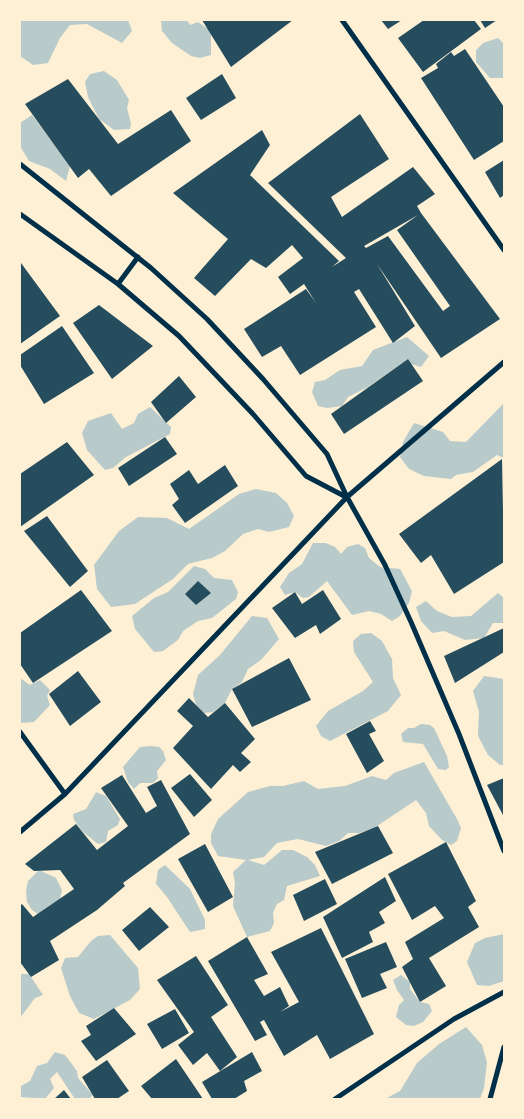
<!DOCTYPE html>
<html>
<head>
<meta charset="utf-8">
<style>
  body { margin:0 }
  #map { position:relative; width:524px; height:1119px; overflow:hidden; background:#fdf0d5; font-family:"Sofia Sans Condensed",sans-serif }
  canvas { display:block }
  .frame { position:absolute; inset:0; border:21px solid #fdf0d5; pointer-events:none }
</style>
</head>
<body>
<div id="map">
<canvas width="524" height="1119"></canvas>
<div class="frame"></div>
</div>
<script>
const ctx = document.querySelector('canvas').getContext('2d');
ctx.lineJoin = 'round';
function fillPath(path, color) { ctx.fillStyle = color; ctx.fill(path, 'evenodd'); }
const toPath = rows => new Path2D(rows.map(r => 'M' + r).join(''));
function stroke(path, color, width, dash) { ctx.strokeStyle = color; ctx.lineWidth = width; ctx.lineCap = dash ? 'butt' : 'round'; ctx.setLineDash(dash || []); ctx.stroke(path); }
fillPath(toPath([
  [20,20,128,20,132,31,122,43,87,24,70,25,60,38,48,63,33,65,20,56],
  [161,20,187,20,190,25,198,22,208,29,211,34,211,55,200,58,191,56,172,43,162,31],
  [498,38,504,44,504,78,490,78,476,62,476,50,483,43],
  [104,71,117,80,129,100,127,108,131,123,130,129,114,130,99,119,88,97,85,82,90,74],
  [32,115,70,166,66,181,50,169,29,161,20,146,20,123],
  [407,337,429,356,421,367,411,364,408,359,368,387,348,397,342,406,327,408,318,406,312,392,315,382,325,380,340,370,362,366,373,350],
  [504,403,504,458,497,455,473,472,456,475,451,479,424,476,409,469,400,457,403,442,414,423,443,432,450,441,466,442],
  [150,407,171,427,170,434,126,457,113,468,105,470,87,450,82,433,88,421,111,413,122,429,134,423,138,414],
  [256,489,276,493,287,503,294,516,289,527,269,532,258,529,243,534,225,551,212,558,188,564,173,579,135,604,111,607,97,589,94,565,119,531,138,517,167,518,189,529,239,494],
  [313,543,326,543,335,547,341,554,347,547,358,544,365,548,369,558,380,567,400,569,412,591,409,603,400,616,392,621,381,614,369,611,352,615,327,581,309,597,303,598,295,592,285,595,280,587,289,573,302,564],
  [194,566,205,569,214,578,232,580,238,592,236,599,212,618,198,621,183,631,178,640,163,651,154,652,135,629,132,616,154,598,168,592],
  [498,593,504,598,504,623,493,623,484,638,465,640,444,631,432,633,421,621,416,607,426,601,437,611,452,617,471,616],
  [252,616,267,618,279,639,261,660,248,669,242,682,232,689,225,703,213,712,204,713,196,705,193,694,198,675,220,655],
  [371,633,382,641,392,659,393,678,401,695,388,711,330,741,321,736,316,726,328,711,363,691,373,682,354,652,353,641,361,634],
  [484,676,504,679,504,765,500,765,488,755,478,736,479,712,473,691],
  [20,678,30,685,40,680,50,690,47,696,50,705,34,722,20,723],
  [421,724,430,725,434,728,447,756,449,767,446,770,438,769,423,744,403,742,401,734,408,728,414,728],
  [151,746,159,747,163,751,166,760,157,771,158,778,153,783,140,783,134,789,128,782,123,767,140,747],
  [424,762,457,819,461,828,457,841,451,845,442,840,429,826,426,813,416,800,374,828,359,833,348,833,339,841,326,846,298,839,277,843,264,857,248,860,264,865,282,850,293,850,307,857,315,865,320,876,287,886,284,900,277,904,273,913,274,923,270,931,247,937,233,906,235,883,233,872,246,860,218,856,211,843,211,834,218,819,248,792,270,786,283,786,304,781,318,789,345,786,372,776,386,780,394,773],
  [96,792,106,796,120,819,118,825,108,831,106,842,98,844,83,832,74,820,73,814,86,809],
  [165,865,190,889,205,920,205,929,190,932,167,897,156,884,158,870],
  [39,870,56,878,62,890,60,899,38,914,32,910,27,902,26,891,28,881],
  [504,934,504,981,489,986,477,985,467,962,475,943,485,938],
  [110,935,138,968,140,989,130,1000,94,1019,79,1013,70,996,61,968,65,958,78,957,91,941,98,936],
  [20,974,29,974,43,995,35,998,20,1018],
  [401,975,410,982,410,989,420,1002,429,1004,432,1011,423,1022,414,1026,406,1025,396,1017,399,1005,404,1000,397,990,393,980],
  [466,1027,482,1045,487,1062,484,1088,480,1099,385,1099,400,1091,417,1063,439,1044],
  [55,1052,65,1055,77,1071,78,1078,93,1095,89,1099,75,1099,57,1072,50,1079,54,1088,45,1099,21,1097,21,1086,30,1081,37,1066,47,1063]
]), '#b9caca');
fillPath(toPath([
  [202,20,293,20,231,67],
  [381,20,402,20,388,29],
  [424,20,474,20,481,29,423,72,398,38],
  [480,20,497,20,485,28],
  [465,49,504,107,504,141,474,160,421,78,438,68,436,64,451,52,454,56],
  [222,74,236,98,201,120,186,98],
  [68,79,118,144,171,110,191,141,111,196,89,169,78,178,25,104],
  [360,114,389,159,331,197,342,217,413,167,435,194,417,206,421,213,500,319,441,358,377,264,415,326,393,343,359,289,354,292,376,327,300,375,281,346,262,357,244,329,306,289,316,303,304,284,290,294,278,277,303,258,292,245,266,268,251,259,215,296,194,278,228,239,173,193,262,130,270,145,250,175,339,261,332,267,346,258,268,183],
  [418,215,397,230,450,306,443,311,388,236,366,248,364,246],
  [504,160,504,195,500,198,485,172],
  [21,263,60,316,20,344,20,264],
  [99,305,153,346,112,379,73,323],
  [62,326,94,373,44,404,20,365,20,355],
  [408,359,423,381,344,434,331,414],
  [179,376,196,397,166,423,151,402],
  [165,437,177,454,129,486,118,468],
  [67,442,94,475,20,527,20,474],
  [502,459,504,562,454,594,431,555,421,563,399,534],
  [225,465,238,486,185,523,172,505,179,499,170,484,189,470,198,484],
  [47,516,88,571,70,587,24,531],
  [198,581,211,593,196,605,185,594],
  [81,590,112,631,33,683,20,664,20,633],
  [323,590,341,619,320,634,316,625,295,638,272,608,295,592,302,604],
  [504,628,504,652,455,683,444,656],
  [289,658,311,700,252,727,232,689],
  [78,671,101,702,70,726,49,694],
  [189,698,208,717,225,703,255,739,241,753,251,762,240,772,233,765,211,789,173,748,193,726,177,711],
  [370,721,376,731,369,734,384,761,367,773,346,734],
  [190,774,212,800,194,817,171,788],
  [122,775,146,813,157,806,147,787,161,780,190,834,123,883,125,886,97,910,50,941,59,960,31,977,20,962,20,906,22,904,33,917,74,889,60,870,34,871,25,864,76,824,97,850,128,826,101,788],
  [504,778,504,817,487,785],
  [378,826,393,853,332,884,315,852],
  [446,842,476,901,468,907,479,927,429,958,446,986,420,1002,402,967,413,959,405,942,444,918,435,906,412,920,388,874],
  [205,844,233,897,208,912,178,859],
  [385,877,396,901,379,912,385,923,369,932,373,942,342,958,323,917],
  [325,879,337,904,304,921,293,895],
  [150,907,169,927,139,951,122,930],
  [321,928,374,1034,330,1059,317,1035,284,1056,264,1020,260,1022,267,1035,255,1041,208,961,247,937,268,974,254,980,264,996,280,987,289,1006,280,1012,299,1002,271,952],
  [386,942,397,967,380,974,387,988,362,998,345,959],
  [196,956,228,1005,211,1017,237,1057,220,1071,207,1053,193,1065,178,1045,194,1032,157,980],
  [114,1008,136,1034,96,1061,81,1041,91,1035,86,1026],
  [175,1009,189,1033,162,1049,147,1024],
  [252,1052,262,1071,244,1081,247,1091,234,1099,212,1099,202,1082],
  [176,1059,203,1099,152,1099,141,1086],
  [107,1060,129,1091,117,1099,95,1099,82,1077],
  [64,1090,71,1099,54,1099]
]), '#264d5e');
stroke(toPath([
  [342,20,504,250],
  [20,164,151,268,207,319,263,379,327,454,347,497,385,565,411,622,459,734,504,851],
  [20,214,118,284,179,336,253,414,306,476,346,497],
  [118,284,138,257],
  [20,732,65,794],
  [20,832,65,794,347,497,504,362],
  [335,1099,454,1019,504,992],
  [490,1099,504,1047]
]), '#003049', 5);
</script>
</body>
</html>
